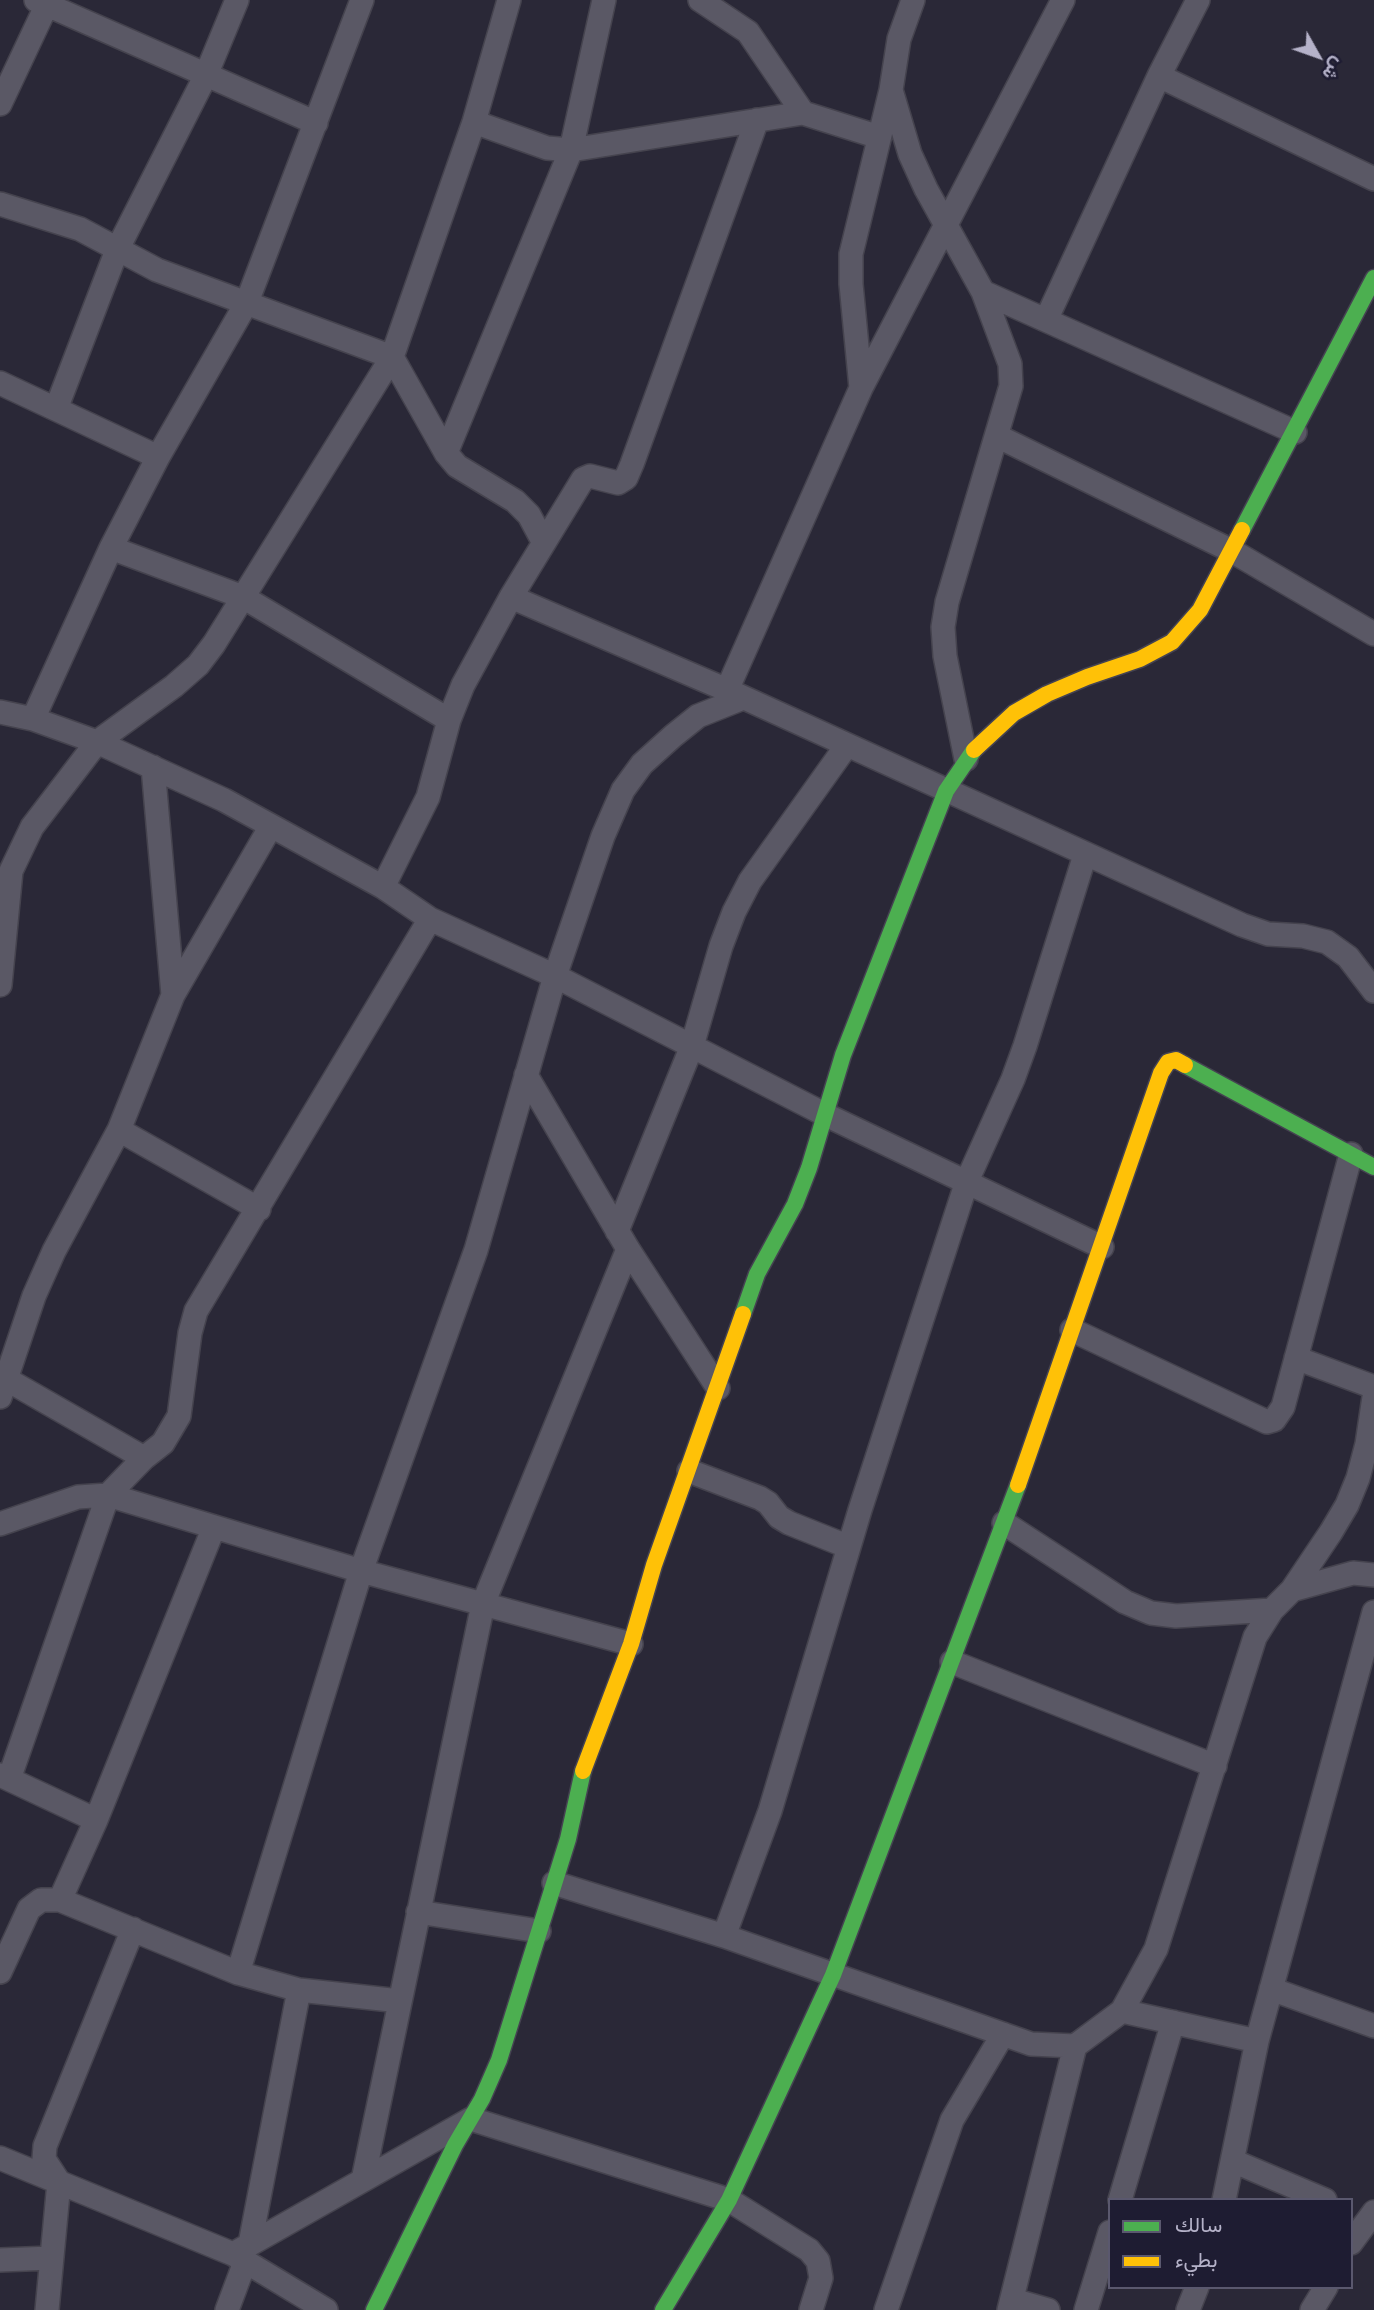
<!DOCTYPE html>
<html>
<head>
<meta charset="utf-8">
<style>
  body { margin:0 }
  #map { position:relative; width:1374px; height:2310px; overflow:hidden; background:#2a2837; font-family:"PT Sans",Vazirmatn,sans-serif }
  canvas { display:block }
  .legend { position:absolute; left:1108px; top:2198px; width:245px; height:91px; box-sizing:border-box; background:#1e1c32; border:2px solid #5a586e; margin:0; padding:9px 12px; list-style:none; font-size:21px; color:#b5b2c9 }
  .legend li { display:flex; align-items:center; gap:14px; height:35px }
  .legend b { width:35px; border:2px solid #5a586e }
  .north { position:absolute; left:1283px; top:21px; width:70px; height:70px; -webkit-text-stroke:5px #1e1c32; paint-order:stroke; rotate:130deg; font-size:19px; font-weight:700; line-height:28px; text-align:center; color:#b5b2c9 }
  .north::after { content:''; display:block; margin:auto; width:24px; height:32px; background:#b5b2c9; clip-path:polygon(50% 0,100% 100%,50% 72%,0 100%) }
</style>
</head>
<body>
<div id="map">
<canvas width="1374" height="2310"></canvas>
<ul class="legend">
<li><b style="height:9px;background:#4caf50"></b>سالك</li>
<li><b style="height:9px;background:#ffc107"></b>بطيء</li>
</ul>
<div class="north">ش</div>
</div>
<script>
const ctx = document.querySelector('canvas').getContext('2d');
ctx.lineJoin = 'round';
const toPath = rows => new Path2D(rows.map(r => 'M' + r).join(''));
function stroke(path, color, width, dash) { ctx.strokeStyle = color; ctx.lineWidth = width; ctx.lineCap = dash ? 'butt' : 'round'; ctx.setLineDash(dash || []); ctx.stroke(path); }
const street = toPath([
  [36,0,316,123],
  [700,0,748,32,803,113],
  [1159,76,1374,179],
  [891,90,910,154,926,189,983,292,1010,364,1011,386,947,602,943,627,945,656,966,759],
  [0,104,49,0],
  [474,122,547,148,571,150,803,113,879,137],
  [0,204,80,229,157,270,392,357,446,453,457,466,515,501,529,515,544,543],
  [983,292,1295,432],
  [1046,320,1159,76,1198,0],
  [0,383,158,457],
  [861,388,851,284,851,254,891,90,899,39,913,0],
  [56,409,117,250,206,75,237,0],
  [997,436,1232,551,1374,634],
  [446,453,571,150,604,0],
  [111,548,243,597,449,720],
  [511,597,727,690,1242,925,1268,934,1303,936,1327,942,1348,957,1374,991],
  [727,690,861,388,1063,0],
  [0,712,33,719,97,742,224,800,383,887,430,919,555,976,826,1115,1102,1247],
  [33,719,111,548,158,457,247,302,362,0],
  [153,767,173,995],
  [383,887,428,797,449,720,463,685,511,597,583,479,590,476,618,483,626,478,632,464,757,120],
  [0,985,11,871,32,827,97,742,174,686,198,665,214,644,392,357,474,122,509,0],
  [526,1075,628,1249,718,1388],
  [119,1130,259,1209],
  [617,1231,692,1046,721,946,734,912,750,881,847,745],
  [1072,1330,1267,1422,1274,1420,1283,1407,1351,1154],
  [1296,1358,1374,1387],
  [6,1379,144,1458],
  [0,1397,34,1296,54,1251,119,1130,173,995,271,826],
  [689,1471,760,1498,768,1503,779,1517,789,1523,849,1547],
  [1004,1523,1125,1602,1151,1613,1176,1616,1272,1610],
  [0,1524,78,1497,108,1495,361,1571,631,1644],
  [1292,1590,1353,1573,1374,1575],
  [952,1662,1215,1766],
  [0,1775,96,1820],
  [9,1779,108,1495,144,1458,163,1443,179,1416,190,1333,196,1311,430,919],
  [554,1883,724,1936,1031,2044,1075,2046,1122,2011,1156,1949,1255,1637,1272,1610,1292,1590,1331,1532,1347,1505,1358,1478,1367,1444,1374,1397],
  [60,1900,96,1820,214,1527],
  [418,1912,539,1931],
  [724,1936,770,1811,860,1510,967,1181,1013,1079,1025,1046,1085,855],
  [0,1972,29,1909,41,1900,60,1900,238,1973,299,1990,400,2001],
  [238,1973,361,1571,476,1250,555,976,603,836,623,790,642,764,673,736,698,716,743,698],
  [1271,1989,1374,2026],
  [1122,2011,1257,2041],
  [0,2158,233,2254,326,2310],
  [1233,2161,1325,2200],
  [363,2180,483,1604,628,1249],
  [1120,2200,1173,2022],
  [1224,2200,1257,2041,1374,1612],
  [1351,2243,1374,2212],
  [250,2244,299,1990],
  [233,2254,471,2119,729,2200,809,2250,818,2261,821,2278,811,2310],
  [0,2260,51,2258],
  [1013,2300,1048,2310],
  [47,2310,59,2182,44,2159,45,2146,133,1929],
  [227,2310,245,2262],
  [886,2310,952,2120,1003,2034],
  [1009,2310,1075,2046],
  [1086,2310,1110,2232],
  [1188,2310,1197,2287],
  [1312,2310,1326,2287]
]);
const fast = toPath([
  [1242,530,1374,278],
  [1185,1065,1374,1167],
  [743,1314,757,1274,795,1204,809,1168,843,1055,946,791,974,750],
  [374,2310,455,2145,482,2099,499,2060,568,1839,583,1771],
  [663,2310,729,2200,833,1975,1018,1485]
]);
const slow = toPath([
  [974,750,1014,713,1047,694,1087,677,1140,659,1172,642,1200,610,1242,530],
  [1018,1485,1161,1073,1168,1062,1176,1060,1185,1065],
  [583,1771,631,1644,654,1565,743,1314]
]);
stroke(street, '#45434e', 26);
stroke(fast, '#454351', 19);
stroke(slow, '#454351', 19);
stroke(street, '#5a5865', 23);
stroke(fast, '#4caf50', 16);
stroke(slow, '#ffc107', 16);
</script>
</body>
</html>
